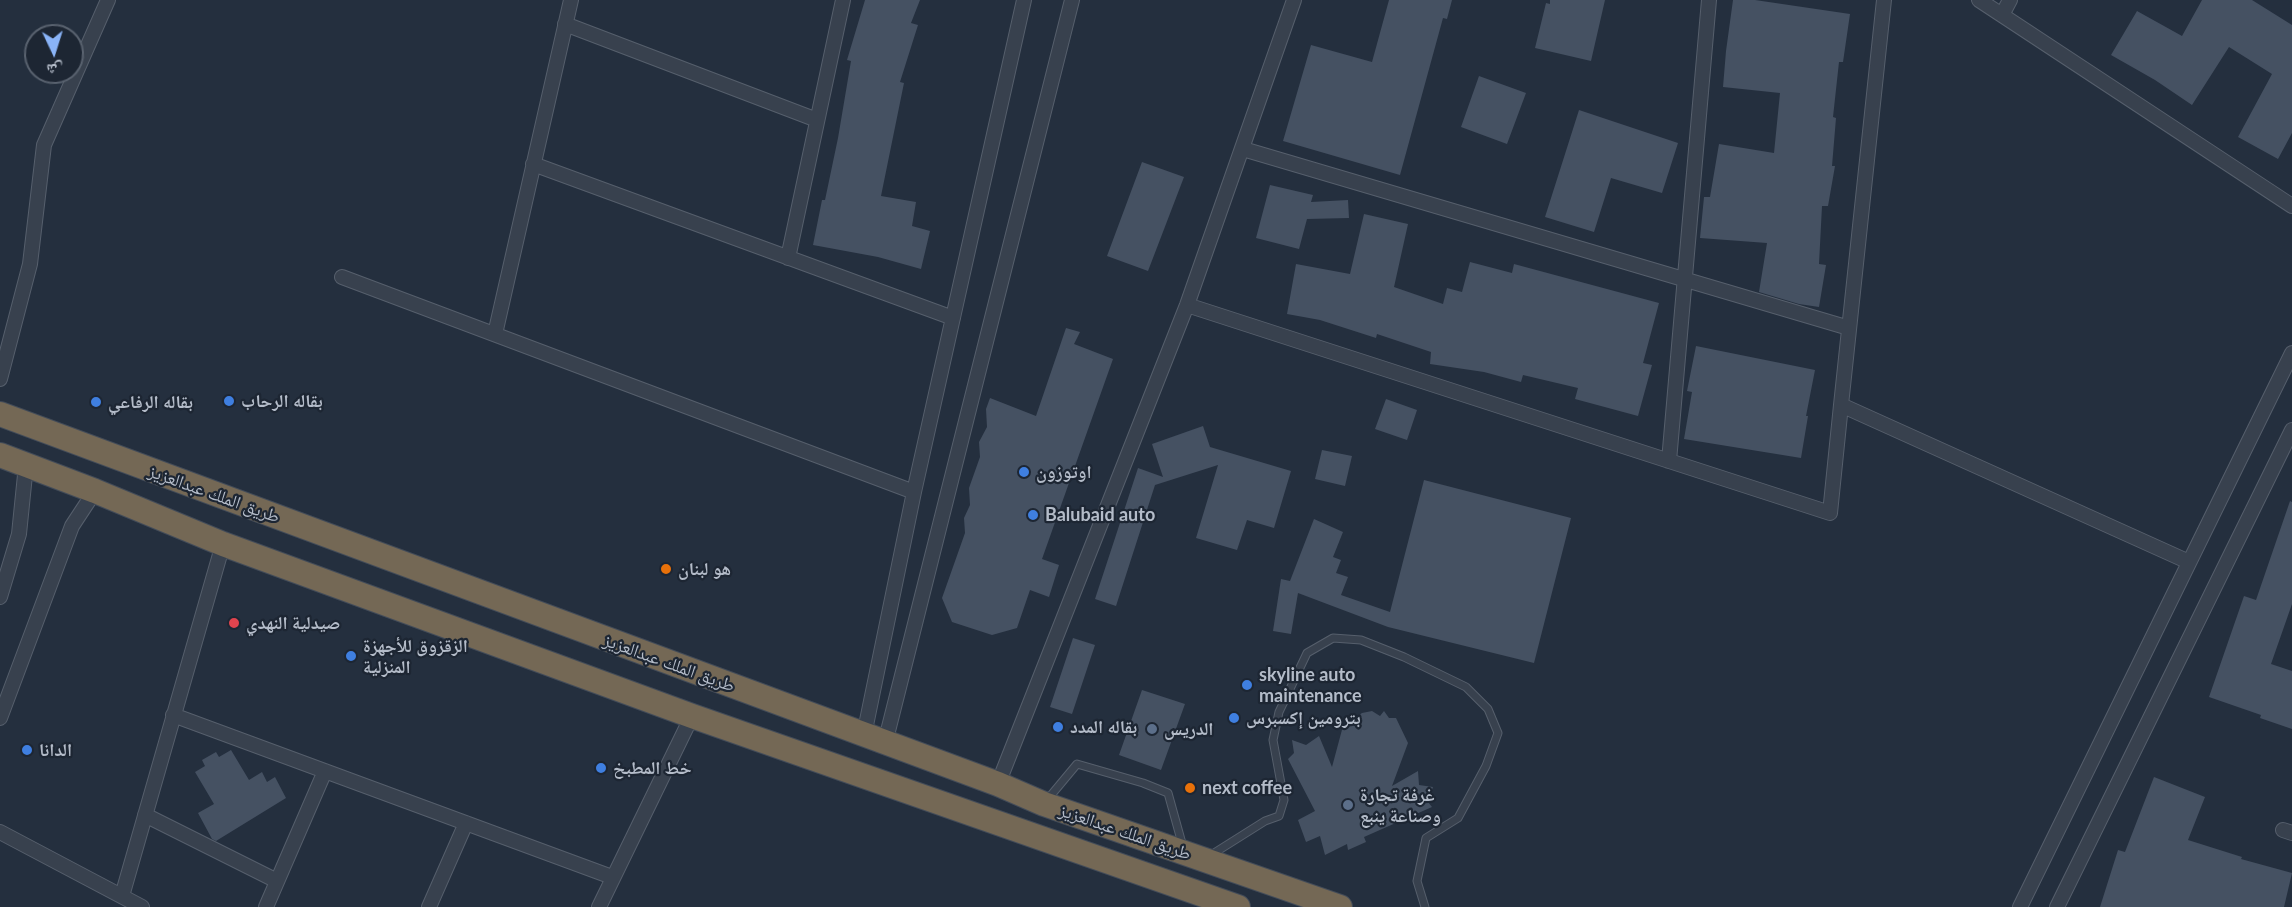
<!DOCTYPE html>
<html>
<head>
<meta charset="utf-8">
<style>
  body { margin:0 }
  #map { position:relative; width:2292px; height:907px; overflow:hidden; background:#242f3e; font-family:Lato,"Noto Naskh Arabic",sans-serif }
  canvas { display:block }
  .north { position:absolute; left:24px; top:24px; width:60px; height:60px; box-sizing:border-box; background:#1d2633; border:2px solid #59626f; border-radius:50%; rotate:176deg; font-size:16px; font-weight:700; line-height:24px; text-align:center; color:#b4bcc9 }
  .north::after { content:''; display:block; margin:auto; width:21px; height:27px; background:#8ab4f8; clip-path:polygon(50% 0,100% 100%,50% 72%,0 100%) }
</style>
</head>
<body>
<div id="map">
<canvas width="2292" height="907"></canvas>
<div class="north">ش</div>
</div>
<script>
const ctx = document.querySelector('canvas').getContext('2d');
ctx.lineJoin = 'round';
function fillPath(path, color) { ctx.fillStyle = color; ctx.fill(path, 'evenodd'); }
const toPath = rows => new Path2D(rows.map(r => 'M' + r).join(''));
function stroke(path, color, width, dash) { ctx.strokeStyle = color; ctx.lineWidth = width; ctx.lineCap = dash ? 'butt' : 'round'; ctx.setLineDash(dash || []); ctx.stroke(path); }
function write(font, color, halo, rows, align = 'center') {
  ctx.font = font + ' Lato,"Noto Naskh Arabic",sans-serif'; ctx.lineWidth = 4.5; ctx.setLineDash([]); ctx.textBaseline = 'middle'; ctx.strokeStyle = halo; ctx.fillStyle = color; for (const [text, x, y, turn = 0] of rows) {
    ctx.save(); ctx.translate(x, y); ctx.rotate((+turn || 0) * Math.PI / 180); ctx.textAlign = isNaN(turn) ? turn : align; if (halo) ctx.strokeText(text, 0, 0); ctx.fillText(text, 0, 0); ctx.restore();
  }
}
fillPath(toPath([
  [865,0,920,0,911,23,918,25,900,82,904,83,881,196,916,202,912,226,930,231,921,269,878,257,813,245,822,200,825,200,838,138,851,61,847,60],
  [1389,0,1452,0,1447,19,1443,18,1400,175,1283,141,1311,45,1372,62],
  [1550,0,1605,0,1591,61,1535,48,1546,3,1550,4],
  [1733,0,1755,0,1850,14,1843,62,1839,62,1833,117,1836,118,1832,166,1835,166,1828,206,1822,206,1819,264,1826,265,1819,307,1799,304,1759,292,1767,243,1700,238,1704,197,1710,197,1719,144,1774,153,1780,93,1723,87,1726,51],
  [2202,0,2252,0,2292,25,2292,133,2278,159,2238,137,2272,74,2229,47,2192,105,2155,80,2111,55,2137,11,2182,36],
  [1479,76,1526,93,1507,144,1461,127],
  [1579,110,1678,143,1662,193,1611,178,1594,232,1545,217],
  [1142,162,1184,177,1148,271,1107,256],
  [1270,185,1313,195,1311,202,1348,200,1349,218,1307,219,1299,249,1256,238],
  [1364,214,1408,224,1394,287,1443,304,1447,288,1462,292,1470,262,1512,273,1514,264,1659,303,1643,363,1652,365,1638,416,1575,399,1578,388,1523,375,1521,382,1484,372,1430,364,1431,352,1377,334,1376,338,1320,320,1287,314,1296,264,1350,274],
  [1066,328,1080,332,1074,344,1113,359,1042,559,1059,565,1049,597,1030,590,1017,628,992,635,952,622,942,598,965,533,964,518,970,505,969,488,980,457,979,442,987,427,986,409,990,398,1036,416],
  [1696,346,1815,370,1806,416,1808,416,1801,458,1684,439,1692,392,1687,391],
  [1386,399,1417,410,1407,440,1375,429],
  [1203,426,1210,447,1291,471,1274,528,1247,520,1237,550,1196,538,1218,465,1155,485,1116,606,1095,599,1138,468,1163,477,1152,444],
  [1322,450,1352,456,1345,486,1315,479],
  [1424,480,1571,518,1534,663,1388,627,1298,593,1291,634,1273,631,1281,579,1290,581,1314,519,1343,532,1333,557,1341,560,1336,573,1348,577,1341,595,1390,612],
  [2290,501,2292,502,2292,604,2271,664,2292,671,2292,729,2260,718,2261,715,2209,697,2244,596,2256,600],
  [1073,638,1095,645,1072,714,1050,707],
  [1142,690,1185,704,1161,770,1119,755],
  [1372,711,1380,716,1384,711,1389,718,1396,718,1408,743,1392,786,1418,771,1419,785,1433,787,1428,802,1432,807,1364,837,1366,842,1348,850,1347,844,1325,855,1320,836,1306,842,1298,820,1315,811,1288,759,1294,753,1292,740,1306,745,1319,736,1332,767,1343,726,1362,713],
  [231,750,249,780,262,772,267,782,275,777,286,798,216,841,212,839,198,813,214,804,195,772,205,766,202,760,216,752,219,757],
  [2154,777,2205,797,2188,840,2242,857,2241,859,2292,873,2284,907,2100,907,2118,850,2125,852]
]), '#455162');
const lane = toPath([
  [1047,800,1077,764,1143,783,1168,793,1183,847],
  [1211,855,1265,821,1279,816,1284,800,1273,740,1279,712,1307,653,1333,638,1361,640,1404,657,1466,687,1488,709,1498,733,1486,766,1458,818,1426,838,1417,881,1425,907]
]);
const street = toPath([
  [1884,0,1841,405,2189,562],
  [1979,0,2292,206],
  [2002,15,2010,0],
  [565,24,817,120],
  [1243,149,1849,328],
  [533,164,953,318],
  [788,258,843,0],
  [342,277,914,492],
  [1187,305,1830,513,1841,405],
  [495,334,571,0],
  [0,379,30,264,44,145,108,0],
  [1669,461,1709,0],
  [0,597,19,534,26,465],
  [173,715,612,877],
  [0,718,72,526,95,491],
  [864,735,914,492,1024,0],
  [885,743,1072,0],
  [998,784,1187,305,1294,0],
  [145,815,277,881],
  [2283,830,2292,833],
  [0,832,142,907],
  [122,896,223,544],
  [266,907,325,771],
  [429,907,466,823],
  [599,907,692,716],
  [2020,907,2292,353],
  [2057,907,2292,430]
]);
const highway = toPath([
  [0,414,998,784,1044,804,1340,907],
  [0,455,95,491,223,544,692,716,1238,907]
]);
stroke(lane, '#565f6c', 9);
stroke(street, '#565f6c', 16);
stroke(highway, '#434c59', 26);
stroke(lane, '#38414e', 7);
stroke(street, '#38414e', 14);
stroke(highway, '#746855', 24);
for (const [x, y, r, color] of [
  [229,401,6,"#3f7fe0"],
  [96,402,6,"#3f7fe0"],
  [1024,472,6,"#3f7fe0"],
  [1033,515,6,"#3f7fe0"],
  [666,569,6,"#e8710a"],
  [234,623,6,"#e0444e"],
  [351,656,6,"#3f7fe0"],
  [1247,685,6,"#3f7fe0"],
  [1234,718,6,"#3f7fe0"],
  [1058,727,6,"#3f7fe0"],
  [1152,729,6,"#5c6f8a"],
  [27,750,6,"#3f7fe0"],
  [601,768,6,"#3f7fe0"],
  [1190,788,6,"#e8710a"],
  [1348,805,6,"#5c6f8a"]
]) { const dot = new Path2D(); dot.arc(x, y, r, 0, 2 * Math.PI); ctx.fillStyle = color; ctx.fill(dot); stroke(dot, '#1d2633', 2); }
write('bold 18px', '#b4bcc9', '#1d2633', [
  ["بقاله الرحاب",241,401],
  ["بقاله الرفاعي",108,402],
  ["اوتوزون",1036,472],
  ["Balubaid auto",1045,515],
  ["هو لبنان",678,569],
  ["صيدلية النهدي",246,623],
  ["الزقزوق للأجهزة",363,646],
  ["المنزلية",363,667],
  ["skyline auto",1259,675],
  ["maintenance",1259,696],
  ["بترومين إكسبرس",1246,718],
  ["بقاله المدد",1070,727],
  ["الدريس",1164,729],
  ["الدانا",39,750],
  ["خط المطبخ",613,768],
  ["next coffee",1202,788],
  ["غرفة تجارة",1360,795],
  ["وصناعة ينبع",1360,816]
], 'left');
write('18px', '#b4bcc9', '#1d2633', [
  ["طريق الملك عبدالعزيز",214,494,20],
  ["طريق الملك عبدالعزيز",669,663,20],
  ["طريق الملك عبدالعزيز",1125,832,19]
]);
</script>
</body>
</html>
